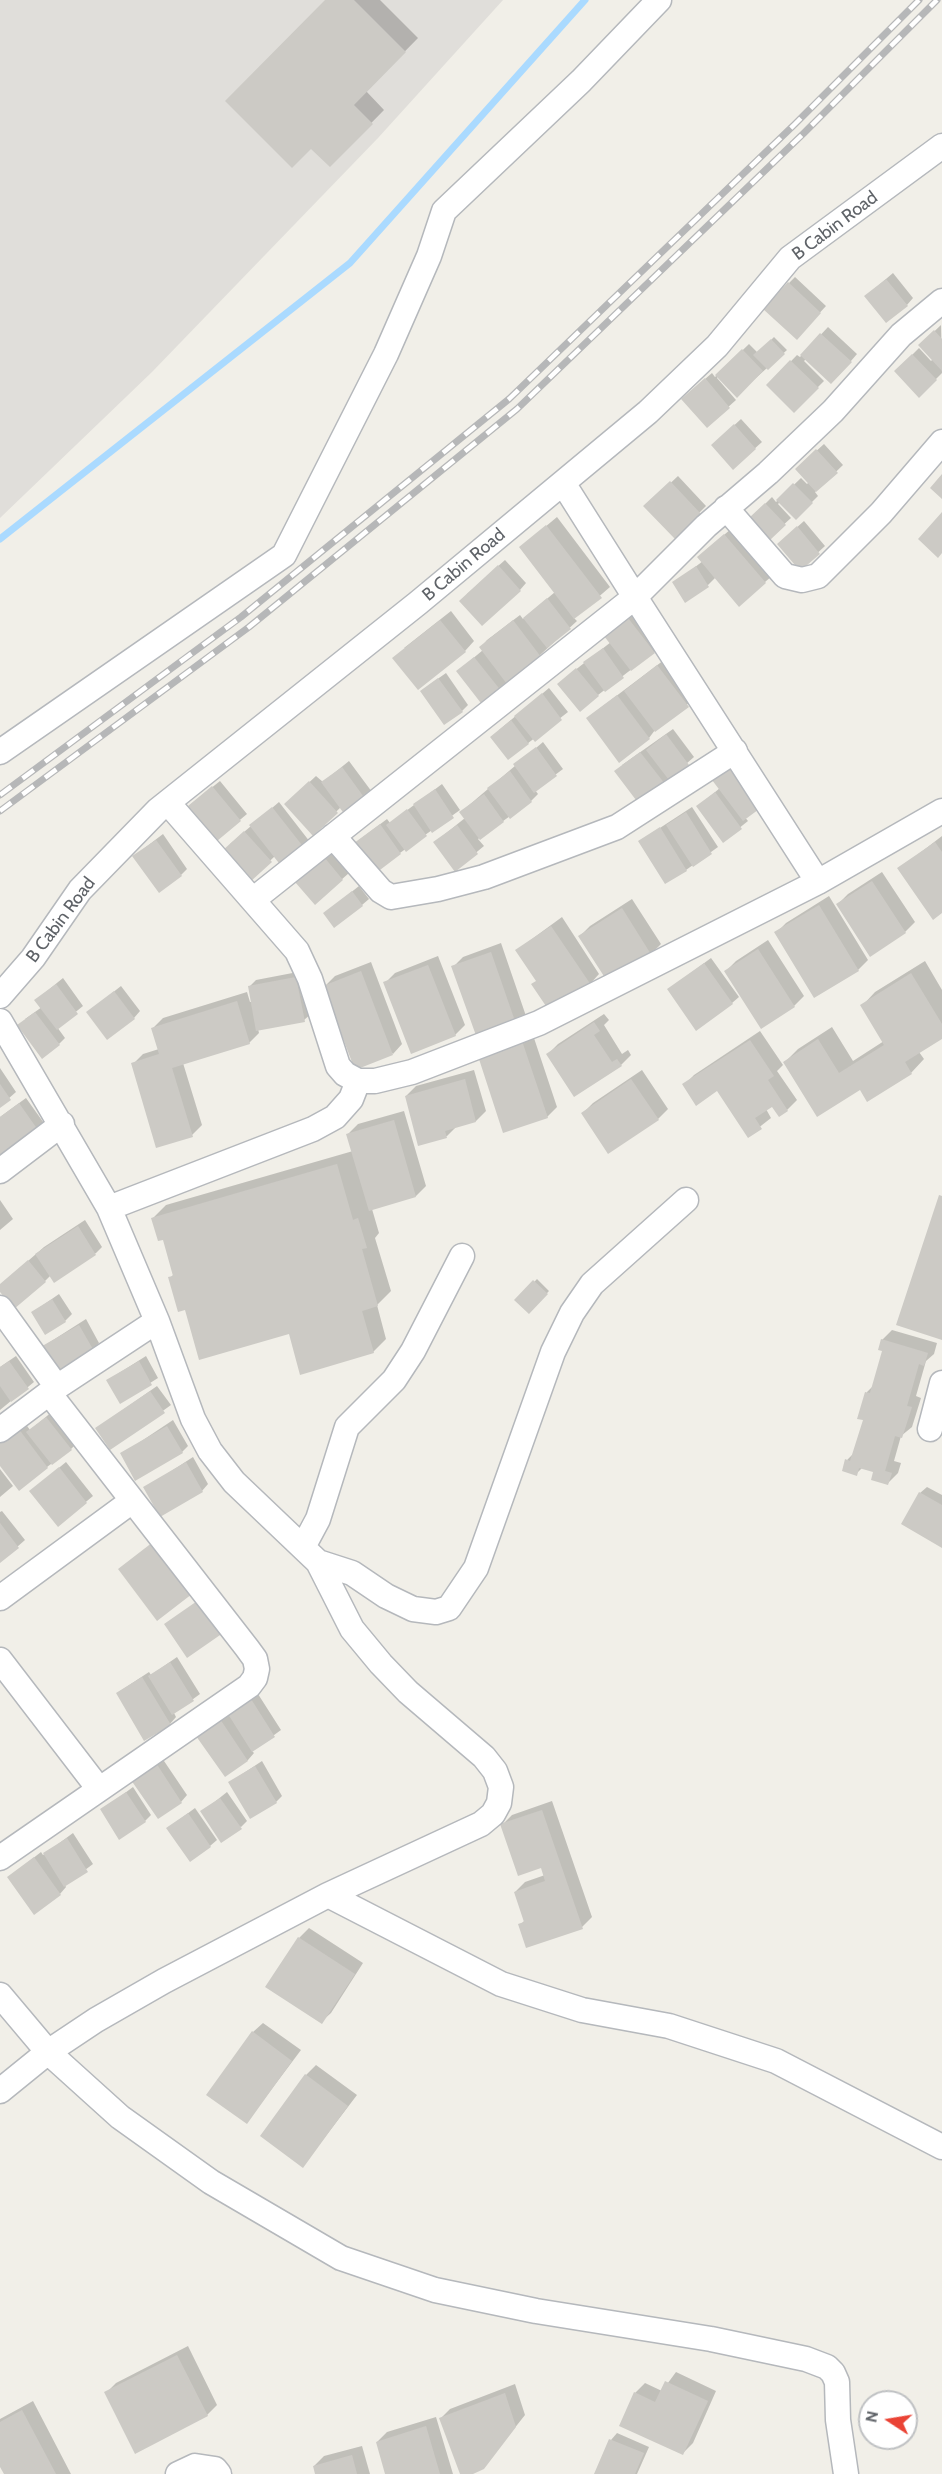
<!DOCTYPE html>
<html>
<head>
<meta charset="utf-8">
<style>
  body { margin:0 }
  #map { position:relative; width:942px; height:2474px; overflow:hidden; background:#f1efe8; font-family:Cabin,sans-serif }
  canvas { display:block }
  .north { position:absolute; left:858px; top:2390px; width:60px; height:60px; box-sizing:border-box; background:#fff; border:2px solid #bfc1c3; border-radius:50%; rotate:282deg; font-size:16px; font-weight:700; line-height:24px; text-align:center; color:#5f6368 }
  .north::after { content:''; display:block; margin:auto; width:21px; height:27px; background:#ea4335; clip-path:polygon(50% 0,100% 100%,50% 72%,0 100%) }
</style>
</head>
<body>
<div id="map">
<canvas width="942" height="2474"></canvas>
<div class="north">N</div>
</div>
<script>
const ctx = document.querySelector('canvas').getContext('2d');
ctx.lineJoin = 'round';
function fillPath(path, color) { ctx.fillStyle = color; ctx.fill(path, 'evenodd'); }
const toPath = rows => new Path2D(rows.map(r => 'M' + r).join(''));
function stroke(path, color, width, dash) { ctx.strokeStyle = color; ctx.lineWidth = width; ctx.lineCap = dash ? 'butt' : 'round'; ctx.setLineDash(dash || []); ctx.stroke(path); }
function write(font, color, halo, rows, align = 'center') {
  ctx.font = font + ' Cabin,sans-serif'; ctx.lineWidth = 5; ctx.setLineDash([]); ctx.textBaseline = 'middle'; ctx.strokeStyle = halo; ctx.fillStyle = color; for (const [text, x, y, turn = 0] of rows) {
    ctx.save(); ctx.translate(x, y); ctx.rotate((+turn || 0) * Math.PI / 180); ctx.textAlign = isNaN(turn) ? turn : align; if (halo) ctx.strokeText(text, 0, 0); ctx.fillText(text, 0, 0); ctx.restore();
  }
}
fillPath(toPath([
  [0,0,503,0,378,138,152,372,0,518]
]), '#e0deda');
fillPath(toPath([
  [327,0,380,0,418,38,366,91,384,110,330,165],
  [893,273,913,298,907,305,873,290],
  [795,277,826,306,803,331,789,283],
  [941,325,942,373,919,396,896,371,919,348,931,361,933,359,920,345],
  [828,327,857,354,838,376,806,359,804,361,824,381,794,411,768,385,797,355,800,357],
  [774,337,787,350,737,395,718,376,717,378,736,400,707,426,690,392,712,373,715,377,749,344,758,353],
  [741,419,762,442,733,468,713,445],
  [824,444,843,465,815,492,818,496,796,518,780,502,778,504,791,518,770,537,752,517,772,497,776,502,801,478,807,484,809,482,803,463],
  [678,476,706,506,675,537,646,506],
  [557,517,610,587,574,618,577,621,501,691,465,665,483,650,481,647,487,640,520,615,523,619,555,592,521,547],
  [804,521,825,546,800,569,785,538],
  [731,529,772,576,765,582,739,605,716,577,708,585,674,583,703,561,705,551],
  [505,560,526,583,520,590,467,594],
  [451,611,474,641,465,651,404,648],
  [635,613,660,646,654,652,598,695,565,678,611,642,613,630],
  [664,660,694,699,655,730,649,738,595,712],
  [446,673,468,705,462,711,429,685],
  [549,688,568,712,509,758,499,730],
  [673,729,694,757,664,783,622,765],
  [543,742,563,769,535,790,538,794,531,801,478,839,484,846,455,870,435,842,465,818,461,812,468,806],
  [349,761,372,792,365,799,341,807,313,834,286,804,316,776,323,782],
  [220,781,247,814,211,844,190,805],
  [442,784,460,810,372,873,359,840,387,819,390,823],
  [720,788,748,821,723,841,698,806],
  [279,802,310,842,304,848,275,856,250,880,230,844],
  [692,807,718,847,686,870,640,841],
  [163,834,187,869,181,875,134,856],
  [942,836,942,911,899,869],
  [331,852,349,873,315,903,297,882],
  [882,872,915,922,905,932,838,904,848,894],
  [359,886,369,899,362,905,325,913],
  [829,896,868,960,858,970,776,933,786,923],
  [632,899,661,944,651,954,580,936,590,926],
  [562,917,599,974,590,984,537,980,517,950],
  [768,940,804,996,794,1006,726,971,736,961],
  [501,943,526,1016,516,1025,453,967,463,957],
  [438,956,465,1025,455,1035,385,983,395,973],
  [711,958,739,997,732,1003,669,989],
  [925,961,942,990,942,1037,919,1052,924,1059,911,1073,860,1088,785,1062,798,1049,832,1027,853,1061,884,1041,862,1006,875,992],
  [371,962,402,1044,393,1054,325,986,335,976],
  [303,971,311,1014,304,1020,258,1029,259,1033,249,1043,183,1063,202,1125,192,1135,133,1064,143,1054,159,1049,153,1028,163,1018,247,992,250,1002,252,1002,249,987,256,980],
  [63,978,83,1006,57,1027,65,1038,59,1044,25,1019,42,1007,36,1000],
  [121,986,140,1011,134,1018,88,1012],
  [604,1014,609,1020,604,1025,622,1054,628,1050,631,1055,621,1065,548,1054,558,1044],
  [760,1031,783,1065,777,1071,797,1100,787,1110,772,1105,766,1109,771,1118,748,1136,718,1089,684,1085,694,1075],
  [532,1032,557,1107,547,1117,480,1057],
  [0,1068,16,1092,0,1106],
  [474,1070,486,1111,476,1121,457,1126,447,1136,419,1144,406,1096,416,1086],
  [642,1070,668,1109,658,1119,583,1113,593,1103],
  [26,1098,46,1126,0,1160,0,1117],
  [404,1111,426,1186,416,1196,372,1209,379,1233,375,1238,391,1291,377,1305,386,1339,373,1352,186,1308,170,1278,174,1274,164,1238,153,1218,166,1205,353,1151,348,1134,358,1124],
  [0,1200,13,1219,0,1230],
  [85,1220,102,1247,96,1253,55,1281,51,1275,45,1281,0,1290,5,1281,44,1247],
  [537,1279,549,1291,529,1312,517,1300],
  [59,1294,72,1314,65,1321,33,1312],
  [86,1319,99,1343,93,1350,39,1349],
  [892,1330,937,1343,934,1354,926,1361,916,1396,921,1398,912,1427,901,1436,894,1461,901,1463,898,1473,888,1483,875,1471,863,1467,856,1474,847,1460,854,1453,864,1419,867,1392,874,1385,884,1350,882,1340],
  [16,1356,34,1382,0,1410,0,1367],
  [146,1356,158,1378,120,1402,108,1380],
  [157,1386,171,1405,111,1448,97,1428],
  [53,1411,77,1443,71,1449,47,1467,0,1463,0,1442,25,1423,30,1430],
  [173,1420,188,1446,182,1452,122,1454],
  [193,1457,208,1484,202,1491,145,1488],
  [66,1462,93,1496,58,1525,38,1485],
  [0,1469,13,1486,0,1497],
  [927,1487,942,1495,942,1546,920,1493],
  [2,1511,25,1540,0,1562,0,1512],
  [177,1657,200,1694,174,1713,176,1717,170,1724,117,1693,149,1672,151,1675],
  [258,1694,281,1730,252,1751,254,1753,248,1760,225,1775,198,1736],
  [162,1758,187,1795,181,1802,133,1780],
  [262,1761,282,1796,276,1802,230,1782],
  [133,1787,151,1815,145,1821,102,1810],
  [227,1792,247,1821,241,1827,202,1812],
  [552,1801,592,1917,582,1927,520,1925,525,1920,515,1892,525,1882,545,1875,542,1866,502,1825,512,1815],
  [195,1808,217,1840,210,1846,168,1828],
  [73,1833,93,1864,65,1885,66,1887,60,1894,9,1877,41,1852,43,1855],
  [309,1928,363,1963,331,2013,321,2022,267,1987,299,1938],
  [263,2023,301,2050,247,2122,253,2032],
  [316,2065,357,2095,303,2166,306,2075],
  [188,2346,217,2405,207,2415,106,2393,116,2383],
  [676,2372,716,2391,693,2443,683,2453,635,2393,645,2383,662,2391],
  [515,2384,525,2415,483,2468,462,2474,440,2419,450,2409],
  [33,2401,71,2474,5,2474,0,2464,0,2419],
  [436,2417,453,2474,387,2474,377,2442,387,2432],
  [617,2433,649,2447,637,2474,596,2474,611,2440],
  [362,2446,370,2474,317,2474,314,2466,324,2456]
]), '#0003');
stroke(toPath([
  [0,539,350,263,585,0]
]), '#aadaff', 7);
fillPath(toPath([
  [325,0,354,0,406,52,354,105,373,124,330,167,311,149,292,168,225,101],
  [886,279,908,306,886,323,864,296],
  [788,282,821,313,797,340,763,309],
  [934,330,942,339,942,371,918,345],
  [820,333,852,362,831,384,800,355],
  [771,339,785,354,768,370,753,355],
  [742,349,763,371,737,398,715,375],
  [912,354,937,380,919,398,894,371],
  [790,360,819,388,794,413,766,385],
  [705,378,730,408,707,428,681,399],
  [734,424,756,449,733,470,711,445],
  [816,449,838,473,816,492,795,469],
  [942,474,942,499,930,488],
  [670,481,701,514,675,539,643,506],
  [793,483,813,503,796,520,776,500],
  [765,503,786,525,770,540,750,517],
  [942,512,942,553,938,558,918,539],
  [546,525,602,598,574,619,519,547],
  [797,526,820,554,800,571,777,544],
  [724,534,766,583,739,607,697,557],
  [498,565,521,591,482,626,459,601],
  [696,566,709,587,685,603,672,582],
  [547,598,571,629,547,648,523,618],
  [628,618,655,653,631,671,604,636],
  [440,620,466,652,418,690,392,658],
  [513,620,541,657,507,684,479,647],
  [603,648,624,678,605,692,583,662],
  [474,657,502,692,484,707,456,671],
  [657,665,689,707,655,732,624,691],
  [576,668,599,696,580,712,557,684],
  [438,678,463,712,444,725,420,691],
  [542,693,562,720,535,742,514,716],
  [617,695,650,739,619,763,586,718],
  [511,720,529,744,508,760,490,737],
  [666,734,689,765,669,780,646,750],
  [536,747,557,776,534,793,513,764],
  [640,752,665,784,639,804,614,771],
  [735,763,766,804,743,821,712,780],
  [342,767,366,800,345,815,321,782],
  [510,771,532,802,510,819,487,788],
  [309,781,338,813,313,836,284,804],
  [212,786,241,821,211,846,182,811],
  [435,789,454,818,432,833,413,804],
  [715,792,742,829,723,843,696,806],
  [484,794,504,822,480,840,459,812],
  [272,807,305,849,282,867,249,825],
  [407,809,427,836,406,852,386,825],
  [686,812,712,854,693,867,666,825],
  [380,824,401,854,372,876,350,846],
  [457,825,478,854,455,872,433,842],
  [660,827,687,871,665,884,638,841],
  [244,831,272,862,250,882,222,851],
  [156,840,182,876,159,893,132,856],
  [935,842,942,852,942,913,933,920,897,868],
  [324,857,343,880,315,905,295,882],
  [872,881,906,933,870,957,836,904],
  [352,891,363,906,334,928,323,913],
  [819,905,859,971,814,998,774,932],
  [622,908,652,956,609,984,578,936],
  [551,926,591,985,550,1012,531,984,536,981,515,950],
  [758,949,795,1007,761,1029,724,971],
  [491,952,517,1027,478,1041,451,966],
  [704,963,733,1004,696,1031,667,989],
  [428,965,456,1036,411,1054,383,982],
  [361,971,393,1055,355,1070,323,986],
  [911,973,942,1024,942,1039,905,1062,912,1074,867,1102,860,1090,817,1117,783,1062,818,1039,839,1073,884,1045,860,1005],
  [296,977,305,1022,256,1031,248,986],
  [56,984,78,1014,57,1030,34,1000],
  [114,991,135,1019,107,1040,86,1012],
  [237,1001,250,1044,172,1068,193,1137,156,1148,131,1063,159,1054,151,1028],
  [35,1012,60,1045,42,1059,17,1025],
  [594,1022,600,1031,594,1035,612,1062,617,1059,622,1066,574,1097,546,1054],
  [750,1040,774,1076,768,1080,788,1111,779,1117,772,1107,755,1118,762,1129,748,1138,717,1091,696,1106,682,1084],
  [522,1041,548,1118,503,1133,478,1056],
  [465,1079,476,1122,445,1131,447,1138,418,1146,405,1096],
  [631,1079,659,1120,608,1154,581,1113],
  [0,1084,11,1100,0,1108],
  [19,1103,40,1133,0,1162,0,1117],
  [394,1120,416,1197,369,1211,346,1134],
  [337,1164,353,1220,358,1218,367,1248,362,1249,378,1306,362,1311,374,1353,300,1375,289,1334,199,1360,185,1310,178,1312,168,1277,173,1276,163,1240,158,1241,151,1218],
  [939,1195,942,1196,942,1340,896,1325],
  [78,1226,96,1255,54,1283,35,1254],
  [28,1260,46,1282,14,1309,0,1292,0,1284],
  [533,1280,548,1294,529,1314,514,1300],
  [52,1299,66,1322,45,1335,31,1312],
  [79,1325,94,1351,53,1375,37,1349],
  [881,1339,928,1353,924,1366,919,1364,907,1406,912,1407,902,1438,895,1436,885,1471,892,1473,888,1485,871,1480,873,1472,859,1468,857,1476,842,1471,845,1459,850,1461,863,1420,857,1419,865,1392,870,1393,882,1351,878,1350],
  [9,1361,29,1389,11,1402,0,1386,0,1367],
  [139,1361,152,1385,120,1404,106,1380],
  [150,1391,165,1413,110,1450,95,1428],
  [46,1417,72,1450,52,1465,26,1432],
  [167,1426,183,1453,135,1481,120,1453],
  [18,1428,48,1468,19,1491,0,1466,0,1442],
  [186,1462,203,1492,160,1517,143,1487],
  [59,1467,87,1503,58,1527,29,1491],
  [919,1492,942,1505,942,1548,901,1524],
  [0,1523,19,1548,0,1563],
  [153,1542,192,1594,157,1621,118,1569],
  [200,1599,223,1633,187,1658,164,1624],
  [170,1662,194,1701,172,1715,148,1676],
  [142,1677,171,1725,144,1741,116,1693],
  [251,1699,275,1737,252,1752,228,1714],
  [220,1719,248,1761,225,1777,196,1736],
  [156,1763,182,1803,158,1819,131,1780],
  [255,1766,277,1803,250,1819,228,1782],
  [126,1792,146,1822,119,1840,100,1809],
  [220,1798,242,1829,221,1843,200,1811],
  [542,1810,583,1929,526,1948,518,1924,524,1922,514,1892,545,1881,541,1868,518,1876,500,1824],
  [188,1813,211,1847,190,1862,166,1828],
  [67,1838,88,1872,64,1887,43,1853],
  [34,1857,61,1895,34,1915,7,1877],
  [298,1937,355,1974,322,2024,265,1987],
  [252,2031,292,2061,247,2124,206,2095],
  [305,2074,348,2106,303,2168,260,2136],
  [177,2355,208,2416,135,2454,104,2392],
  [665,2381,708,2401,683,2455,619,2426,634,2392,655,2402],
  [505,2393,516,2427,484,2469,473,2474,460,2474,439,2418],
  [22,2410,56,2474,4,2474,0,2467,0,2422],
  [426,2426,440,2474,385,2474,376,2442],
  [609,2439,644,2453,635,2474,594,2474],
  [352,2455,357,2474,315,2474,313,2466]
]), '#cccac5');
const minor = toPath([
  [563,483,635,597,706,526,768,473,833,411,901,335,942,301],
  [726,508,785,576,802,580,818,576,881,513,942,442],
  [0,752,284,555,386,354,429,256,444,211,581,81,659,0],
  [168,803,297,951,310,979,338,1066,345,1074,358,1081,375,1081,412,1072,539,1023,818,882,942,811],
  [333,836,381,891,391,897,438,889,484,877,617,827,735,751],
  [254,899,635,597,818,882],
  [0,996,33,958,80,890,158,810,418,603,648,412,717,346,790,258,942,146],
  [0,1021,109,1208,157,1321,193,1419,210,1451,234,1482,318,1562,352,1629,381,1664,408,1692,484,1757,495,1771,501,1787,499,1803,493,1814,481,1824,328,1895],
  [0,1171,62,1124],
  [109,1208,313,1129,335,1117,351,1099,358,1081],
  [0,1308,57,1387],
  [930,1429,942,1383],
  [0,1430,57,1387,157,1321],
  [303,1547,318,1519,347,1427,394,1380,413,1351,462,1256],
  [318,1562,352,1573,386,1596,413,1609,436,1612,449,1608,476,1568,553,1352,572,1313,592,1284,686,1200],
  [0,1598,132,1501],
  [0,1660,99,1789],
  [0,1858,249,1686,255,1678,257,1669,255,1659,247,1648,49,1393],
  [0,1995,48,2052,120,2117,211,2182,341,2258,435,2290,536,2311,711,2339,806,2359,827,2367,833,2373,837,2382,838,2420,846,2474],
  [0,2091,48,2052,96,2020,164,1981,328,1895,501,1984,582,2010,669,2026,776,2061,942,2147],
  [178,2474,195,2466,215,2469,219,2474]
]);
stroke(minor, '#b5b8bc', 27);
stroke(minor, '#fff', 24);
const rail = toPath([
  [0,795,241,617,509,399,795,124,919,0],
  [0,811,249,627,517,409,804,133,937,0]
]);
stroke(rail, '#b6b7b8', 7);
stroke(rail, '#fff', 4.5, [14]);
write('18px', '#5f6368', '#fff', [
  ["B Cabin Road",835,226,-37],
  ["B Cabin Road",464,565,-40],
  ["B Cabin Road",61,920,-53]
]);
</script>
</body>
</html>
